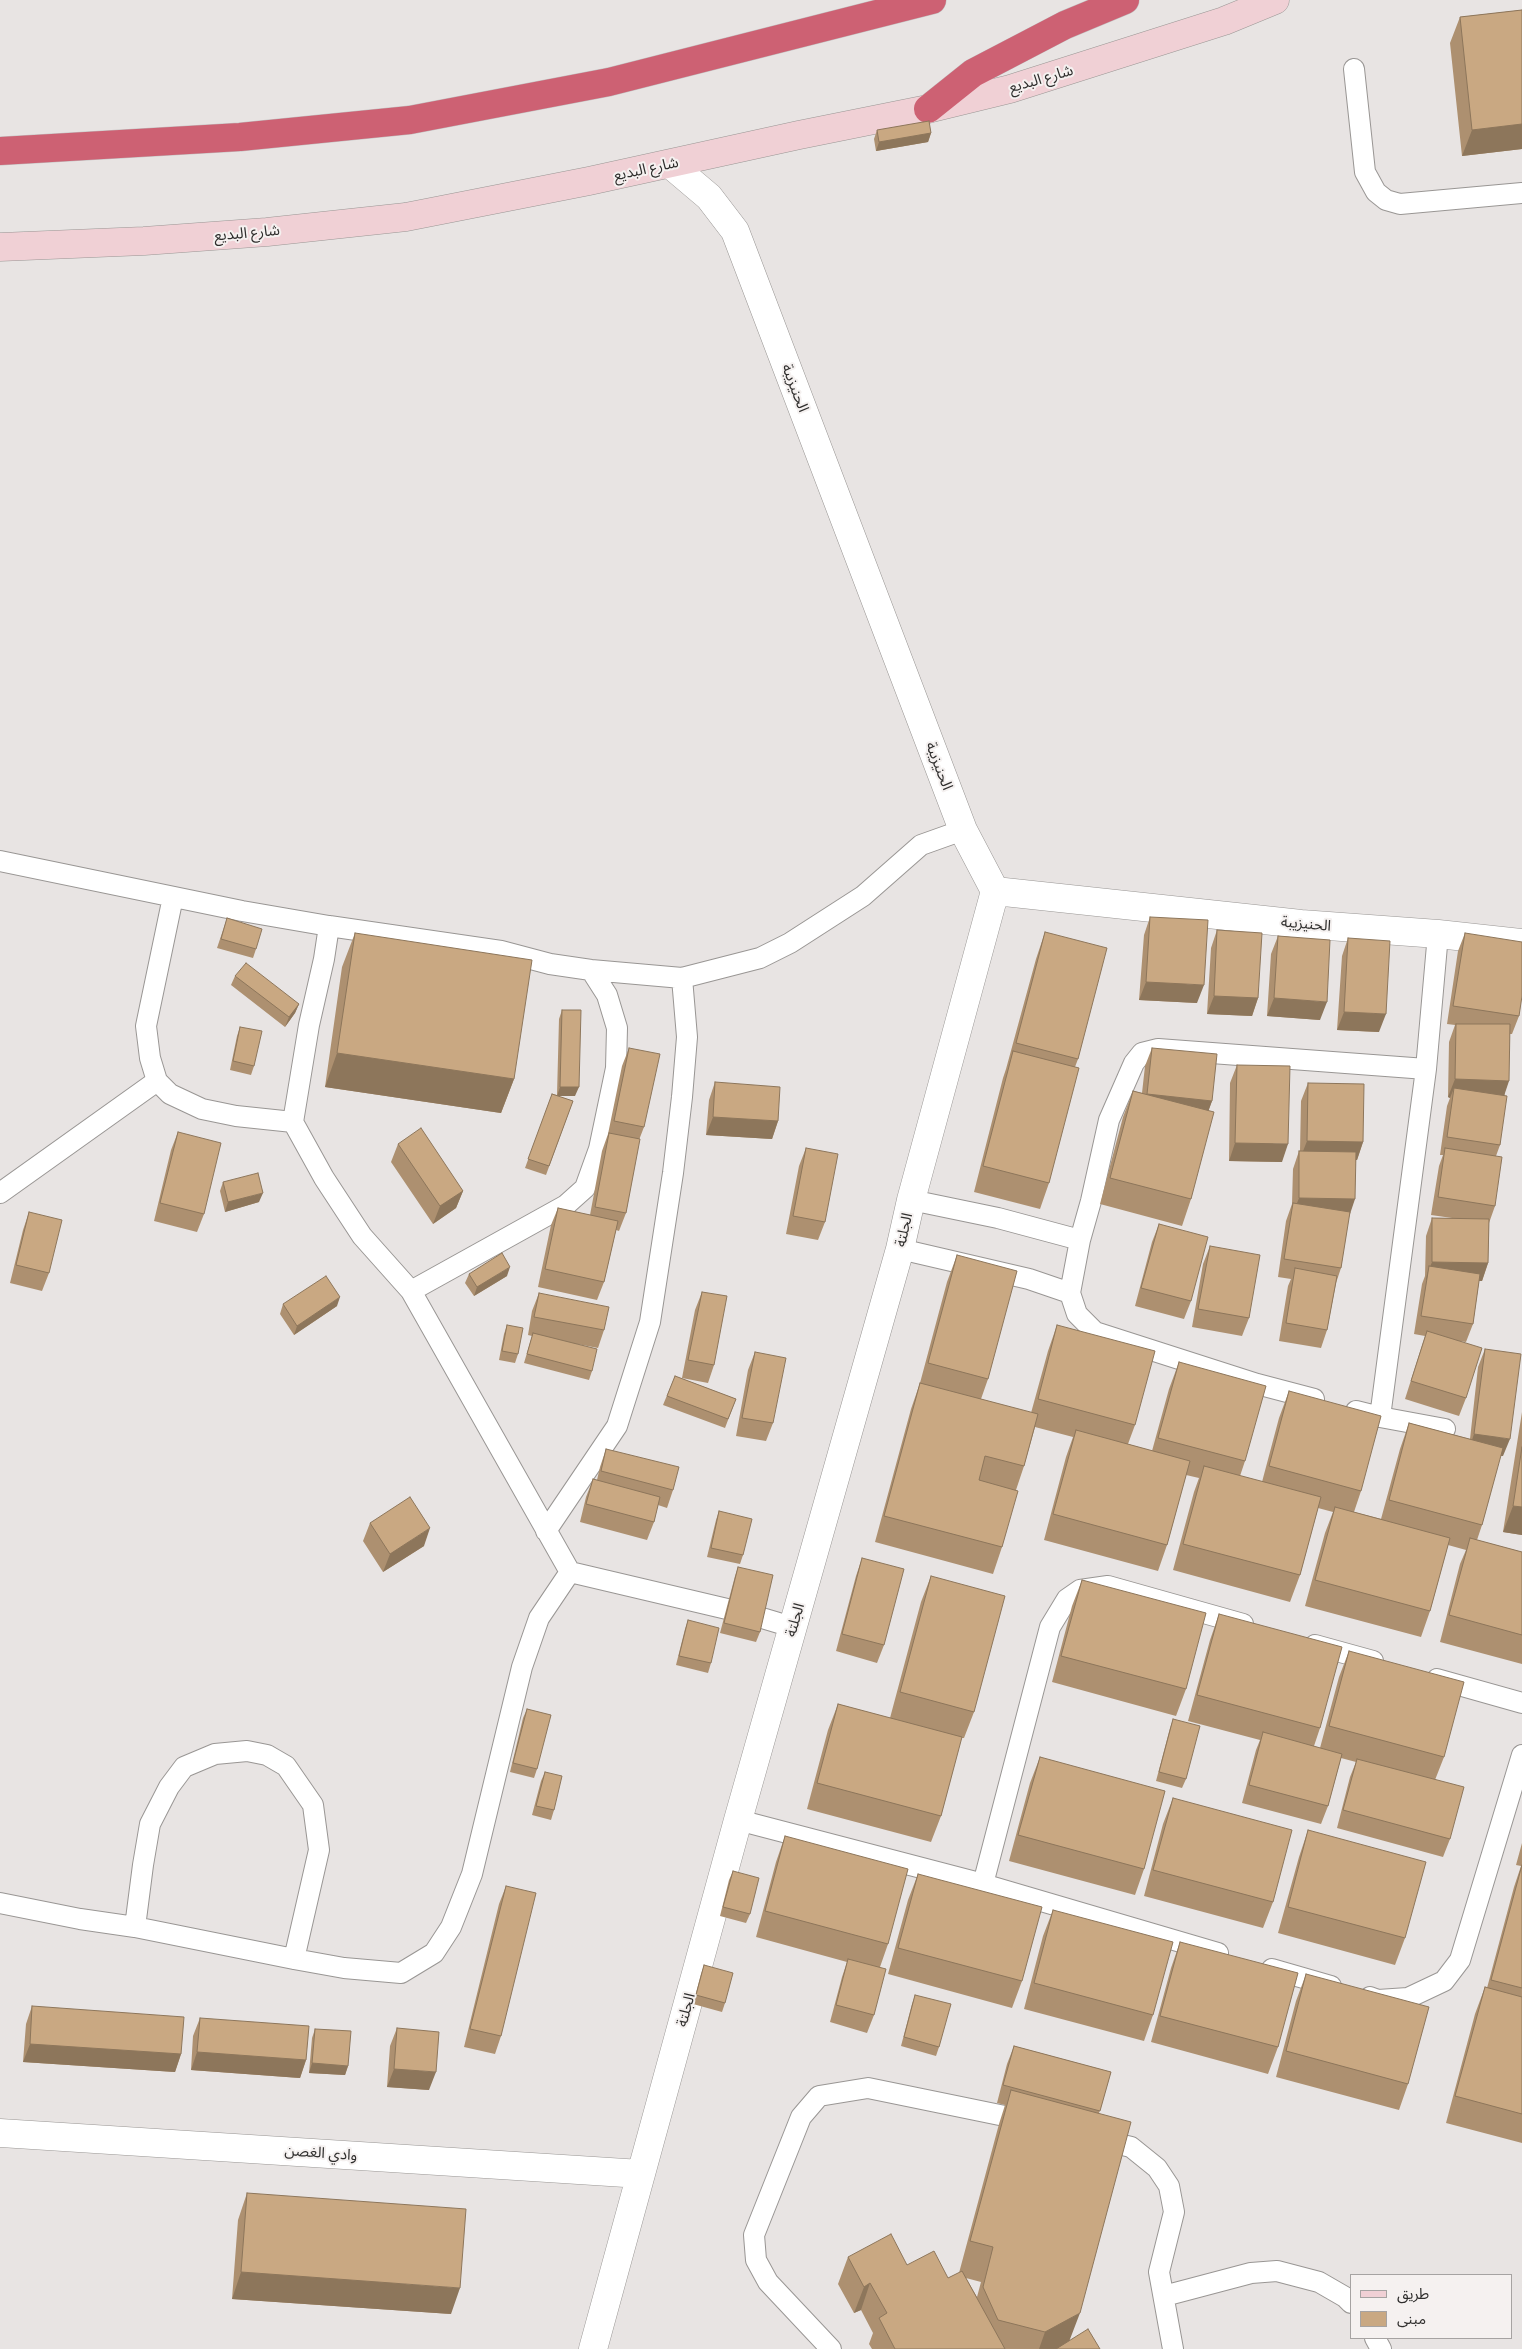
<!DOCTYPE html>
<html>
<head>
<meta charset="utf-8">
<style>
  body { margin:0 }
  #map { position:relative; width:1522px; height:2349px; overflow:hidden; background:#e8e4e3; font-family:"Public Sans","Noto Sans Arabic",sans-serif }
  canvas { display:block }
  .legend { position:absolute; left:1350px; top:2274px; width:162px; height:65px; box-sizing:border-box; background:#f5f1f0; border:1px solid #a6a3a2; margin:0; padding:6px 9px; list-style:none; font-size:15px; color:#2f2e2d }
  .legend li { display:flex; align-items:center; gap:10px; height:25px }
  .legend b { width:25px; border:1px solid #a6a3a2 }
</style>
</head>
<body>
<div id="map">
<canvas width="1522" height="2349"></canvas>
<ul class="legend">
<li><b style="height:6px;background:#f0d0d5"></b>طريق</li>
<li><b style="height:14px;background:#c9a882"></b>مبنى</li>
</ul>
</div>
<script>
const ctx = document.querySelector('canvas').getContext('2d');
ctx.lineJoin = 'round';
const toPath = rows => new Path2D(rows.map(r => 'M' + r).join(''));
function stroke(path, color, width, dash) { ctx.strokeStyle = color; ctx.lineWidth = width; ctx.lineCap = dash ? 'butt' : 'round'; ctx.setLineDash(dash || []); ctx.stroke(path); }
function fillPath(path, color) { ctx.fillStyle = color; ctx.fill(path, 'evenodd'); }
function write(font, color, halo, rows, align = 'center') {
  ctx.font = font + ' "Public Sans","Noto Sans Arabic",sans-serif'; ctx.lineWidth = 4; ctx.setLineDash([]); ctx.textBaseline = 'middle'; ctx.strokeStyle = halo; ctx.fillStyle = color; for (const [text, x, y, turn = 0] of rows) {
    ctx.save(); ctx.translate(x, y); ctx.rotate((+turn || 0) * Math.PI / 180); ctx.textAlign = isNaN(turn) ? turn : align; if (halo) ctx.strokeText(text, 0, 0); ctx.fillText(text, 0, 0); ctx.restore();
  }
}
const lane = toPath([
  [1354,69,1365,172,1376,192,1386,200,1400,204,1522,193],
  [0,861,242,911,329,926,501,951,550,964,591,970,682,978,760,958,790,943,863,896,921,845,963,830],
  [173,897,146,1026,150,1058,157,1081,170,1094,202,1109,236,1116,293,1122],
  [329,926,324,959,309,1025,293,1122,324,1178,362,1236,411,1291,570,1572,727,1609],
  [0,1193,157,1081],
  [911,1200,998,1218,1080,1240],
  [900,1249,1029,1279,1070,1293],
  [411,1291,566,1205,585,1188,599,1149,616,1068,617,1028,607,995,591,970],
  [1314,1399,1257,1384,1095,1332,1077,1314,1070,1293,1080,1240,1091,1201,1109,1120,1134,1063,1142,1053,1158,1049,1426,1069,1438,934],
  [1356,1411,1380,1417,1445,1429],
  [1380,1417,1426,1069],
  [546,1531,617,1426,650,1322,673,1173,682,1097,687,1037,682,978],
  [762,1618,792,1627],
  [1315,1645,1373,1661],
  [1437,1679,1522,1703],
  [738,1820,983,1884,1218,1953],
  [983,1884,1050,1627,1067,1599,1080,1590,1108,1586,1243,1624],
  [0,1903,80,1919,135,1927,294,1959,344,1968,401,1973,434,1953,451,1927,472,1874,522,1667,539,1618,570,1572],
  [135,1927,143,1865,150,1824,169,1787,184,1767,215,1754,247,1751,267,1755,286,1766,313,1805,319,1850,294,1959],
  [1272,1969,1331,1986],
  [1370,1997,1378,2000,1408,1998,1444,1981,1460,1960,1522,1755],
  [1098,2139,1131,2147,1157,2168,1169,2186,1174,2212,1159,2272,1173,2349],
  [1164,2296,1251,2273,1277,2271,1319,2282,1345,2297,1351,2303],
  [1375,2338,1381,2349],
  [831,2349,768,2282,756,2260,754,2235,801,2117,819,2096,868,2088,1029,2121]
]);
const street = toPath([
  [670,164,709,197,735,231,963,830,995,891],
  [995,891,1301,924,1438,934,1522,943],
  [0,2133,641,2174],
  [593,2349,738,1820,900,1249,911,1200,995,891]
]);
const secondary = toPath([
  [0,247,144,241,267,232,406,217,589,181,799,135,928,109,1010,89,1224,21,1275,0]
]);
const highway = toPath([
  [928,109,973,73,1065,25,1125,0],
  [0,151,240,137,410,120,609,82,932,0]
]);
stroke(lane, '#999694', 22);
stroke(street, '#999694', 29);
stroke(secondary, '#999694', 29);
stroke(highway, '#c1c0c0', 29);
stroke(lane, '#fff', 20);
stroke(street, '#fff', 28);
stroke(secondary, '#f0d0d5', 28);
stroke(highway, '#cd6173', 28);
fillPath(toPath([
  [1522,10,1522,149,1462,156,1450,43,1460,17],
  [877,130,931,133,928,142,876,151,874,139],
  [1150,917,1197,1003,1139,1000,1144,935],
  [227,918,256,949,253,958,217,948],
  [1217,930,1258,998,1252,1016,1207,1014,1211,948],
  [1045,932,1078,1059,1075,1067,1049,1183,1040,1209,974,1192,1003,1078,1006,1069,1036,959],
  [355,933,514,1079,501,1113,325,1087,342,967],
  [1465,933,1519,1016,1512,1034,1510,1034,1500,1145,1496,1156,1495,1206,1489,1223,1488,1263,1482,1281,1479,1281,1473,1324,1466,1342,1458,1341,1466,1398,1459,1416,1405,1399,1425,1336,1414,1334,1422,1284,1425,1276,1426,1236,1432,1218,1452,1218,1431,1215,1439,1166,1443,1155,1440,1155,1447,1106,1450,1098,1448,1097,1449,1042,1455,1025,1447,1024,1458,951],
  [1278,936,1320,1020,1267,1016,1271,954],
  [1348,938,1379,1032,1337,1030,1342,956],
  [235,976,299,1004,295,1013,285,1027,231,985],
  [562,1010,575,1096,558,1096,573,1101,546,1175,525,1168,552,1094,557,1095,559,1019],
  [240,1027,254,1066,251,1075,230,1070,237,1036],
  [629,1048,644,1127,639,1140,626,1213,619,1231,616,1230,604,1282,597,1300,538,1287,551,1225,558,1208,590,1215,602,1151,608,1134,622,1066],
  [1152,1048,1212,1101,1208,1111,1191,1199,1182,1226,1100,1204,1123,1117,1133,1091,1142,1093,1145,1066],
  [1237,1065,1282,1162,1229,1161,1230,1083],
  [715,1082,778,1121,772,1139,706,1135,709,1100],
  [1308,1083,1363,1142,1357,1160,1356,1160,1349,1215,1341,1268,1336,1283,1327,1330,1321,1348,1279,1341,1288,1286,1291,1279,1278,1277,1286,1221,1292,1204,1293,1169,1299,1151,1300,1151,1301,1101],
  [178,1132,204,1214,197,1232,154,1221,171,1150],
  [398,1144,463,1191,456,1208,433,1224,391,1162],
  [806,1148,825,1222,818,1240,786,1234,799,1166],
  [223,1182,259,1202,225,1212,220,1191],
  [29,1212,49,1273,42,1291,10,1283,23,1230],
  [1159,1224,1191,1301,1184,1319,1135,1306,1152,1242],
  [1210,1246,1249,1318,1242,1336,1192,1327,1203,1264],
  [957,1255,988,1379,981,1399,1031,1413,1048,1351,1057,1325,1135,1425,1128,1444,1152,1451,1169,1389,1179,1362,1245,1461,1240,1476,1262,1482,1279,1418,1289,1391,1361,1491,1354,1512,1381,1519,1400,1449,1409,1423,1470,1439,1478,1367,1485,1349,1503,1456,1500,1456,1482,1525,1477,1540,1522,1552,1522,1664,1440,1642,1460,1564,1466,1550,1448,1545,1430,1611,1421,1637,1305,1606,1325,1533,1333,1512,1318,1508,1300,1575,1290,1602,1173,1570,1194,1492,1199,1478,1186,1475,1167,1545,1158,1571,1044,1540,1066,1457,1073,1437,1035,1427,1024,1466,1016,1490,1002,1547,993,1574,875,1542,911,1409,920,1383,947,1282],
  [469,1274,507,1276,474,1296,465,1283],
  [702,1292,714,1365,708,1383,682,1378,695,1310],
  [539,1293,604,1330,598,1348,577,1344,592,1371,589,1380,524,1363,532,1336,528,1335,532,1311],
  [283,1304,337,1306,294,1335,280,1314],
  [507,1325,518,1354,515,1363,499,1360,504,1334],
  [755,1352,773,1423,766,1441,736,1436,748,1370],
  [675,1376,736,1399,725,1428,663,1405],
  [1522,1412,1522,1535,1503,1532],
  [606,1449,673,1490,667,1508,658,1505,654,1522,647,1540,580,1522,586,1497,593,1479,597,1480,600,1467],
  [719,1511,743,1555,740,1564,707,1557,716,1520],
  [370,1523,424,1546,383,1572,363,1541],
  [862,1558,884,1645,877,1663,836,1651,856,1576],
  [738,1567,760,1632,756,1642,720,1633,735,1576],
  [931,1576,974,1712,964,1738,961,1738,941,1816,931,1842,807,1809,828,1730,838,1704,890,1718,921,1602],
  [1082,1580,1186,1689,1176,1716,1052,1682,1072,1606],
  [1219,1614,1320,1728,1314,1746,1320,1748,1339,1677,1349,1651,1444,1757,1435,1780,1450,1839,1443,1857,1337,1828,1350,1777,1356,1762,1341,1758,1328,1806,1321,1824,1242,1803,1256,1750,1260,1740,1188,1721,1210,1640],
  [688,1620,711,1663,708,1673,676,1665,685,1629],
  [527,1709,537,1769,534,1778,510,1772,523,1718],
  [1173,1719,1186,1779,1182,1788,1156,1781,1170,1728],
  [1040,1757,1144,1869,1135,1895,1009,1861,1030,1783],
  [545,1772,554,1810,551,1820,532,1815,541,1781],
  [1173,1798,1273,1902,1263,1928,1144,1896,1163,1824],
  [1308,1830,1405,1938,1395,1965,1278,1933,1299,1857],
  [785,1836,888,1944,880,1967,874,2015,867,2033,830,2022,842,1977,847,1962,756,1937,776,1862],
  [1522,1843,1522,2143,1446,2123,1475,2014,1485,1987,1487,1988,1514,1887,1521,1866,1516,1865],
  [733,1871,750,1914,746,1923,720,1916,729,1880],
  [918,1874,1022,1981,1012,2008,888,1974,908,1900],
  [506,1886,501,2036,495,2054,464,2047,499,1904],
  [1053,1910,1153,2015,1144,2041,1024,2009,1043,1936],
  [1180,1942,1278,2047,1268,2074,1151,2042,1171,1968],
  [704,1965,725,2003,722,2012,693,2004,701,1974],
  [1306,1974,1408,2084,1399,2110,1276,2077,1296,2001],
  [915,1995,939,2047,936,2056,901,2046,912,2004],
  [32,2006,181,2054,175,2072,23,2062,26,2024],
  [200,2018,306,2060,300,2078,191,2070,193,2036],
  [397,2028,429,2090,387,2087,390,2046],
  [315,2029,348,2066,345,2075,309,2073,312,2038],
  [1014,2046,1111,2072,1099,2113,1069,2341,1100,2349,872,2349,869,2344,873,2333,861,2310,854,2313,838,2284,848,2257,907,2265,948,2278,959,2273,999,2124,1005,2105,997,2103,1007,2064],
  [966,2278,981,2282,977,2297],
  [247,2193,451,2314,232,2299,238,2220]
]), '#ad9070');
fillPath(toPath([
  [1522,124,1522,149,1462,156,1472,130],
  [931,133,928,142,876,151,879,142],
  [1146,982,1204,985,1197,1003,1139,1000],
  [1214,996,1258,998,1252,1016,1207,1014],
  [1274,998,1327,1002,1320,1020,1267,1016],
  [299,1004,295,1013,285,1027,289,1017],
  [1344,1012,1386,1014,1379,1032,1337,1030],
  [337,1053,514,1079,501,1113,325,1087],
  [1455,1079,1509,1081,1503,1099,1454,1088,1450,1098,1448,1097],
  [560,1087,579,1087,575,1096,557,1096],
  [1147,1094,1212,1101,1206,1118],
  [713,1117,778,1121,772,1139,706,1135],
  [1307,1141,1363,1142,1357,1160,1300,1159],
  [1235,1143,1288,1144,1282,1162,1229,1161],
  [463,1191,456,1208,433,1224,440,1206],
  [263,1193,259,1202,225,1212,228,1202],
  [1299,1198,1355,1199,1349,1217,1292,1216],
  [1432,1262,1488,1263,1482,1281,1426,1280,1427,1274],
  [510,1267,507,1276,474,1296,477,1287],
  [340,1297,337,1306,294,1335,297,1326],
  [1474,1434,1510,1439,1503,1456,1468,1452],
  [1513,1506,1522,1507,1522,1535,1503,1532],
  [430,1528,424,1546,383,1572,390,1554],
  [30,2044,181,2054,175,2072,23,2062],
  [197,2052,306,2060,300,2078,191,2070],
  [312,2063,348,2066,345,2075,309,2073],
  [394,2069,436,2072,429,2090,387,2087],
  [241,2272,460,2288,451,2314,232,2299],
  [870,2283,861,2310,854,2313,864,2287],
  [1080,2313,1067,2347,1063,2349,1039,2349,1045,2332]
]), '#8d765b');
const building = toPath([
  [1522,10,1522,124,1472,130,1460,17,1522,10],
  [929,121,931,133,879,142,877,130,929,121],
  [1150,917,1208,920,1204,985,1146,982,1150,917],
  [227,918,262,929,256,949,221,939,227,918],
  [1217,930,1262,933,1258,998,1214,996,1217,930],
  [1045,932,1107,948,1078,1059,1016,1043,1045,932],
  [355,933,532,960,514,1079,337,1053,355,933],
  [1465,933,1522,942,1522,996,1519,1016,1453,1006,1465,933],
  [1278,936,1330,940,1327,1002,1274,998,1278,936],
  [1348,938,1390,941,1386,1014,1344,1012,1348,938],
  [246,963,299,1004,289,1017,235,976,246,963],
  [562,1010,581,1010,579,1087,560,1087,562,1010],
  [1456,1024,1510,1024,1509,1081,1455,1079,1456,1024],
  [240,1027,262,1031,254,1066,233,1061,240,1027],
  [629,1048,660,1054,644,1127,614,1121,629,1048],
  [1152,1048,1217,1054,1212,1101,1147,1094,1152,1048],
  [1013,1051,1079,1068,1049,1183,983,1166,1013,1051],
  [1237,1065,1290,1066,1288,1144,1235,1143,1237,1065],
  [715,1082,780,1087,778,1121,713,1117,715,1082],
  [1308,1083,1364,1084,1363,1142,1307,1141,1308,1083],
  [1454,1088,1507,1096,1500,1145,1447,1137,1454,1088],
  [1133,1091,1214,1112,1191,1199,1110,1178,1133,1091],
  [552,1094,573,1101,549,1166,528,1159,552,1094],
  [421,1128,463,1191,440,1206,398,1144,421,1128],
  [178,1132,221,1143,204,1214,160,1203,178,1132],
  [609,1133,640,1139,626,1213,595,1207,609,1133],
  [806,1148,838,1154,825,1222,793,1216,806,1148],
  [1445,1148,1502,1157,1495,1206,1438,1197,1445,1148],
  [1299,1151,1356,1152,1355,1199,1299,1198,1299,1151],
  [258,1173,263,1193,228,1202,223,1182,258,1173],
  [1293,1203,1350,1212,1341,1268,1284,1259,1293,1203],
  [558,1208,618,1221,604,1282,545,1269,558,1208],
  [29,1212,62,1220,49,1273,16,1265,29,1212],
  [1432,1218,1489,1219,1488,1263,1432,1262,1432,1218],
  [1159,1224,1208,1237,1191,1301,1141,1288,1159,1224],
  [1210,1246,1260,1255,1249,1318,1198,1309,1210,1246],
  [502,1253,510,1267,477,1287,469,1274,502,1253],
  [957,1255,1017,1271,988,1379,928,1363,957,1255],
  [1429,1266,1480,1274,1473,1324,1421,1316,1429,1266],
  [1295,1268,1337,1276,1327,1330,1286,1323,1295,1268],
  [326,1276,340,1297,297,1326,283,1304,326,1276],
  [702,1292,727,1296,714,1365,688,1360,702,1292],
  [539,1293,609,1307,604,1330,534,1317,539,1293],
  [507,1325,523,1328,518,1354,502,1351,507,1325],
  [1057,1325,1155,1351,1135,1425,1038,1399,1057,1325],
  [1427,1331,1482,1348,1466,1398,1411,1381,1427,1331],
  [533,1333,597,1349,592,1371,527,1354,533,1333],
  [1485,1349,1521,1354,1510,1439,1474,1434,1485,1349],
  [755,1352,786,1358,773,1423,742,1418,755,1352],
  [1179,1362,1266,1386,1245,1461,1158,1438,1179,1362],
  [675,1376,736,1399,728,1419,667,1396,675,1376],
  [920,1383,1038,1414,1024,1466,985,1456,979,1480,1018,1491,1002,1547,884,1516,920,1383],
  [1289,1391,1381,1416,1361,1491,1269,1466,1289,1391],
  [1409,1423,1503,1448,1482,1525,1389,1500,1409,1423],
  [1076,1430,1190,1461,1167,1545,1053,1514,1076,1430],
  [1522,1447,1522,1507,1513,1506,1522,1447],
  [606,1449,679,1467,673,1490,601,1471,606,1449],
  [1204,1466,1321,1497,1300,1575,1183,1544,1204,1466],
  [593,1479,660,1497,654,1522,586,1504,593,1479],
  [410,1497,430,1528,390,1554,370,1523,410,1497],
  [1335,1507,1450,1538,1430,1611,1315,1580,1335,1507],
  [719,1511,752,1519,743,1555,711,1548,719,1511],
  [1470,1538,1522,1552,1522,1635,1449,1615,1470,1538],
  [862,1558,904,1569,884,1645,842,1634,862,1558],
  [738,1567,773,1575,760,1632,724,1623,738,1567],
  [931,1576,1005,1596,974,1712,900,1692,931,1576],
  [1082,1580,1206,1613,1186,1689,1061,1656,1082,1580],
  [1219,1614,1342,1647,1320,1728,1197,1695,1219,1614],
  [688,1620,719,1628,711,1663,679,1656,688,1620],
  [1349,1651,1464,1682,1444,1757,1329,1726,1349,1651],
  [838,1704,962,1737,941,1816,817,1783,838,1704],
  [527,1709,551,1715,537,1769,513,1763,527,1709],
  [1173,1719,1200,1726,1186,1779,1159,1772,1173,1719],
  [1263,1732,1342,1754,1328,1806,1249,1785,1263,1732],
  [1040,1757,1165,1791,1144,1869,1018,1835,1040,1757],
  [1357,1759,1464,1787,1450,1839,1343,1810,1357,1759],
  [545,1772,562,1776,554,1810,536,1806,545,1772],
  [1173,1798,1292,1830,1273,1902,1153,1870,1173,1798],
  [1308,1830,1426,1862,1405,1938,1288,1907,1308,1830],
  [785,1836,908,1869,888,1944,765,1911,785,1836],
  [1522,1865,1522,1988,1491,1980,1522,1865],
  [733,1871,759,1878,750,1914,723,1907,733,1871],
  [918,1874,1042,1907,1022,1981,898,1948,918,1874],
  [506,1886,536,1893,501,2036,470,2029,506,1886],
  [1053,1910,1173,1942,1153,2015,1034,1983,1053,1910],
  [1180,1942,1298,1973,1278,2047,1160,2016,1180,1942],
  [848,1959,886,1969,874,2015,836,2005,848,1959],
  [704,1965,733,1973,725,2003,696,1995,704,1965],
  [1306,1974,1429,2007,1408,2084,1286,2051,1306,1974],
  [1485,1987,1522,1997,1522,2114,1455,2096,1485,1987],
  [915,1995,951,2004,939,2047,904,2037,915,1995],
  [32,2006,184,2017,181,2054,30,2044,32,2006],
  [200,2018,309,2026,306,2060,197,2052,200,2018],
  [397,2028,439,2032,436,2072,394,2069,397,2028],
  [315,2029,351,2031,348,2066,312,2063,315,2029],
  [1014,2046,1111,2072,1100,2111,1003,2085,1014,2046],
  [1011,2090,1131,2122,1080,2313,1045,2332,998,2320,983,2287,993,2247,970,2241,1011,2090],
  [247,2193,466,2209,460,2288,241,2272,247,2193],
  [891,2234,907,2265,934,2251,948,2278,962,2271,1005,2349,895,2349,879,2318,887,2313,870,2283,864,2287,848,2257,891,2234],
  [1088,2329,1100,2349,1056,2349,1088,2329]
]);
fillPath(building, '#c9a882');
stroke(building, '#8d765b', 1);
write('15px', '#2f2e2d', '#f5f1f0', [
  ["شارع البديع",1041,79,-16],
  ["شارع البديع",646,169,-12],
  ["شارع البديع",247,233,-5],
  ["الحنيزيبة",795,388,69],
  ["الحنيزيبة",939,766,69],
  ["الحنيزيبة",1306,924,5],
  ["الجلتة",904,1230,-77],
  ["الجلتة",795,1620,-74],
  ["الجلتة",686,2010,-75],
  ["وادي الغصن",321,2153,4]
]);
</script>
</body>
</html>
